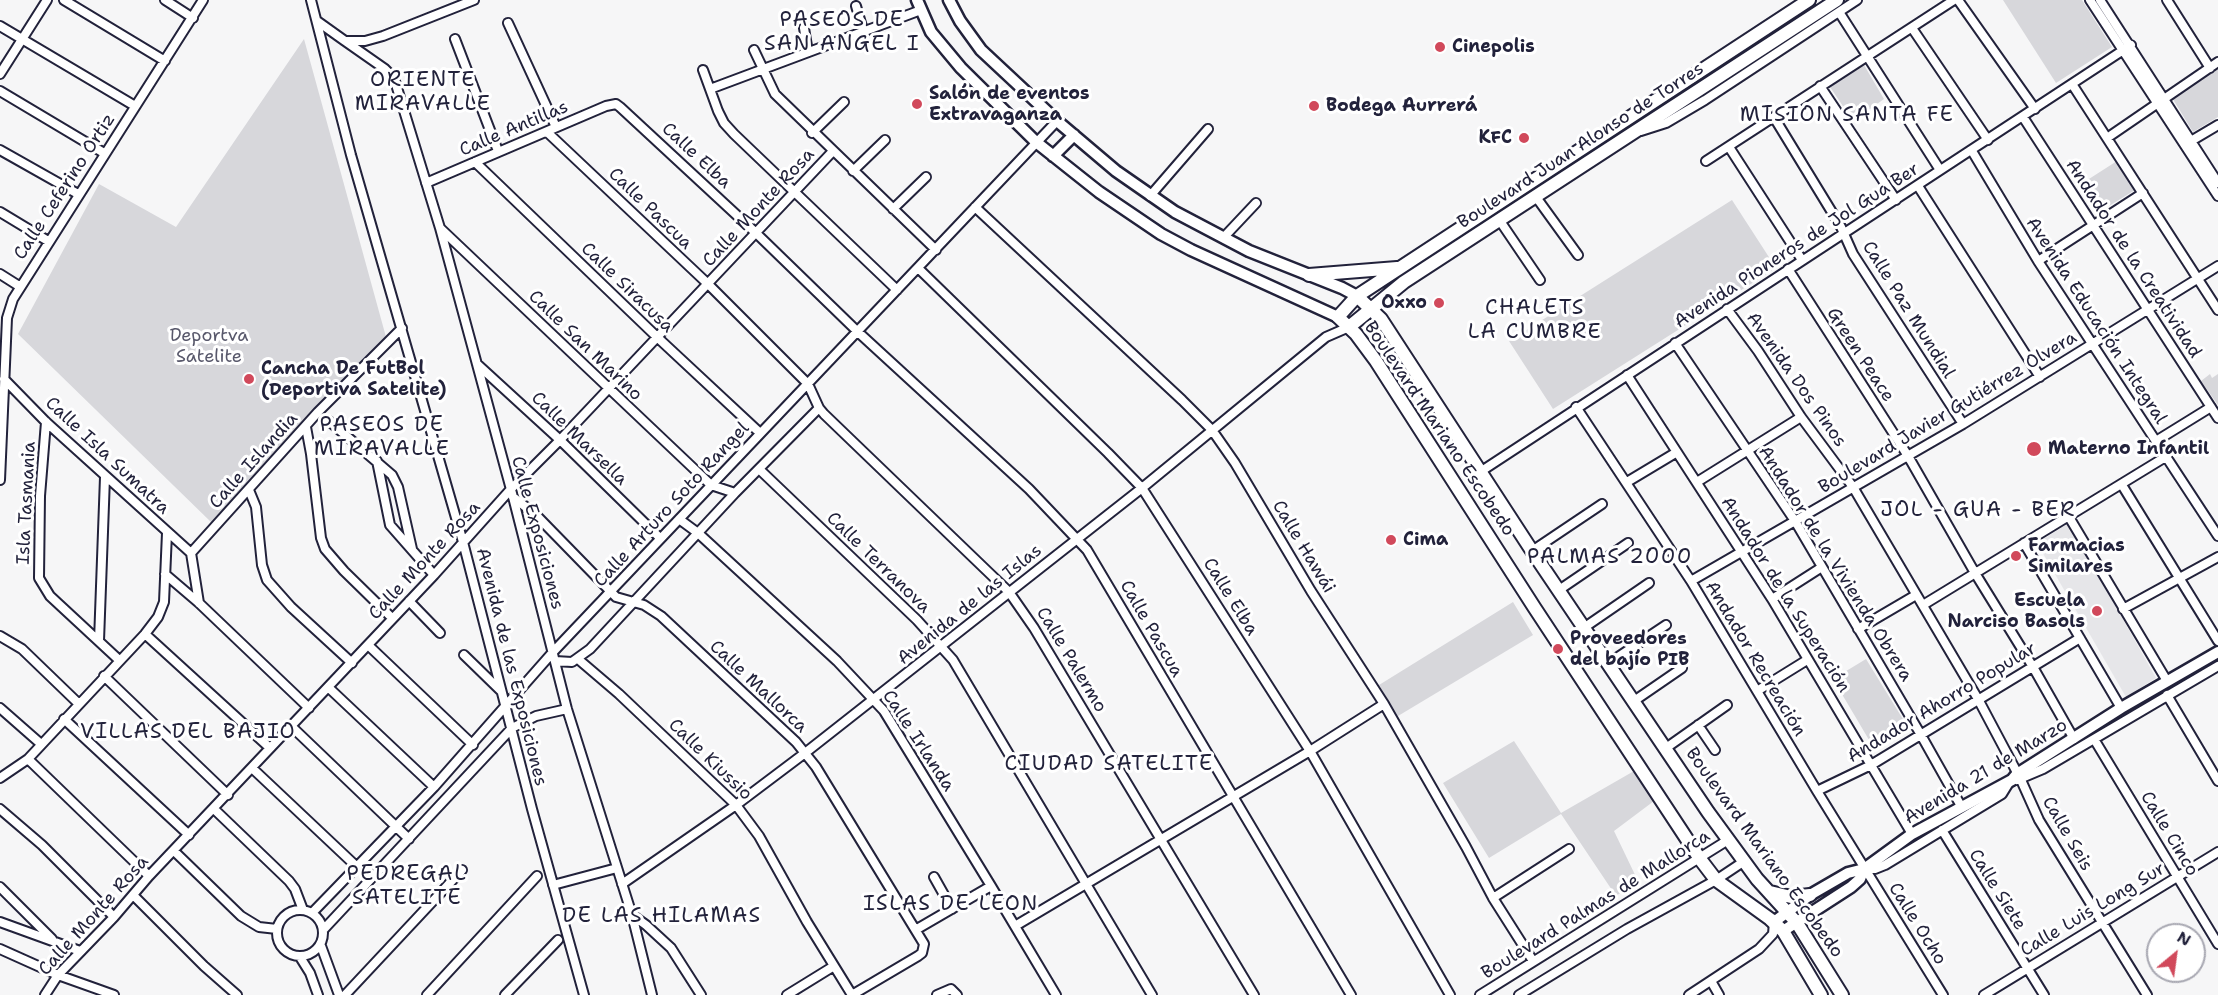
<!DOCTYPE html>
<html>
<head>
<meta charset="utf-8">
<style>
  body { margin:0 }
  #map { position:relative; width:2218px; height:995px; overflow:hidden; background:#f6f6f7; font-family:"Shantell Sans",sans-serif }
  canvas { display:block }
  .north { position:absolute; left:2146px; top:923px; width:60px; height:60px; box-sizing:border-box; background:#fff; border:2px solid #a7a7b1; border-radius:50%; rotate:29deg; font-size:16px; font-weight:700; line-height:24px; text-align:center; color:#22223b }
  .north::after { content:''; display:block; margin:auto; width:21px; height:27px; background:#d1495b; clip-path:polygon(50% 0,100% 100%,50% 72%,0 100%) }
</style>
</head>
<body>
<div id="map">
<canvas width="2218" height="995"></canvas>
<div class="north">N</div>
</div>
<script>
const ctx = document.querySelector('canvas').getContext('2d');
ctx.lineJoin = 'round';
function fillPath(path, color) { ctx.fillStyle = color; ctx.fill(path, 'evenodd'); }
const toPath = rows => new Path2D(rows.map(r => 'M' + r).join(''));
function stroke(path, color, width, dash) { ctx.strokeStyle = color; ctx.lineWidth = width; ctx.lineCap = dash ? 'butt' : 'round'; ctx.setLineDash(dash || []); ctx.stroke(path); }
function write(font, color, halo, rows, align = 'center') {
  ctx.font = font + ' "Shantell Sans",sans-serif'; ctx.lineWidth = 6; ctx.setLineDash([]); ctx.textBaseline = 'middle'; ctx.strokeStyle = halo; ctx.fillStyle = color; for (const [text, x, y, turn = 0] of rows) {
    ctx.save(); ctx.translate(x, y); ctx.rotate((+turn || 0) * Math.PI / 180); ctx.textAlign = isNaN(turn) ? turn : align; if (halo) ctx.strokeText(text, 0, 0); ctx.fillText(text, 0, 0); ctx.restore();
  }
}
fillPath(toPath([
  [2069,523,2156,678,2126,697,2037,543]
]), '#e6e6e9');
fillPath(toPath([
  [2003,0,2082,0,2112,47,2056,83],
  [304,39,386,337,212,523,18,334,99,184,176,227],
  [1864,65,1884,99,1853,121,1830,87],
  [2218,67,2218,117,2193,132,2171,96],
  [2117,161,2135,190,2096,214,2078,186],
  [1732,200,1776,268,1553,409,1509,341],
  [2210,374,2212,378,2218,374,2218,405,2201,381],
  [1513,602,1533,635,1398,716,1379,685],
  [1866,659,1909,729,1875,750,1833,679],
  [1514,741,1561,813,1634,771,1654,801,1614,831,1638,881,1616,896,1561,814,1489,858,1443,783]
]), '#d7d7db');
const street = toPath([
  [64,0,165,61],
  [165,0,193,18],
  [311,0,351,155,463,542,532,809,584,995],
  [1958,0,2035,109],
  [2090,0,2218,196],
  [2100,0,2218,183],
  [2167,0,2210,68],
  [856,6,863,30],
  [1839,12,1940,170],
  [317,21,345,41,365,41,383,36,474,0],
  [508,23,556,127],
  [0,26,135,106],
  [804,28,808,52],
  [1912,28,1988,140],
  [455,39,498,151],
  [345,41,385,69,394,78,440,228,513,497,567,709,632,915,652,995],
  [754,50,775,94,936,250],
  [703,70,718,111,724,123,734,134,897,290],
  [0,74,47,0],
  [2072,84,2218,310],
  [1820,86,1896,200],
  [710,89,921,10],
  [0,91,104,153],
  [2023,117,2218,418],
  [1775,119,1841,227,1853,254,1963,424],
  [1641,131,1666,123,1705,100,1857,0],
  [547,132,708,284,808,384,819,408,824,414,1009,592,1034,628,1254,995],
  [812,133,844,102],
  [2107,138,2218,62],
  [2191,141,2218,125],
  [1729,147,1802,260],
  [0,150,78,194],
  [1972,151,2038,261,2218,536],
  [1706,161,1954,0],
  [475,162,657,337,760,433],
  [853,171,885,140],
  [426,183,606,106,616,104,620,107,756,233,858,332,1029,489,1087,550,1351,995],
  [1918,186,2040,377],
  [1150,196,1208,129],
  [1536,197,1578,255],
  [975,207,1182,400,1212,430,1235,463,1311,591,1384,704,1466,847,1493,898,1533,961],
  [893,209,926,177],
  [0,212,48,241],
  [1500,221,1540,280],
  [441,229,711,485,735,493],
  [1224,237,1256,203],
  [2038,261,2143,193],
  [918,268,1108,453,1142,488,1310,751,1450,995],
  [1788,269,1908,456,1975,573,2033,667,2074,739],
  [0,274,19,286],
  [1727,309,1758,351,1801,417,1853,487,1978,699,2021,780,2039,820,2147,995],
  [1675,343,1795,521,1921,735,1961,806],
  [477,364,560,440,660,538],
  [1627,375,1772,599,1912,834],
  [4,379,46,422,191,553],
  [1576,407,1691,581,1817,791,1943,995],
  [329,421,392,475,398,487,412,549],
  [46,422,40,496,39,578,50,596,119,660],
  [306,427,311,454,321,538,325,549,344,571,392,618],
  [2156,441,2211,407],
  [377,461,390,525,434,575],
  [759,469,917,620,953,660,1152,995],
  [1480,472,2131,45],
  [0,480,7,318,13,299,203,0],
  [1627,482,1677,452],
  [1697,482,1801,417],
  [2122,485,2218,641],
  [249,490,256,507,262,565,267,580,291,607,352,663],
  [513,497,536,515,616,597,644,605,661,616,796,742,816,767,924,944,922,953,918,956,852,995],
  [2069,517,2167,681],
  [679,519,698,533,837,661,884,711,991,886,1056,995],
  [2024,543,2121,708],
  [1532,551,1602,504],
  [191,553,318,412,402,328],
  [191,553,199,603],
  [165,574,199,603,309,708],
  [1691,581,1963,424,2218,266],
  [1559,590,1628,543],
  [1772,599,1822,567],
  [409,601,440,633],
  [1923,605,2167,456],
  [2123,609,2218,557],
  [1585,627,1649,583],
  [1858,629,1916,595],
  [145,634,270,748],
  [0,636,22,649,79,704],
  [99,641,105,477],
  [368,645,473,745],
  [464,655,501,691],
  [578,659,619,694,736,805,759,836,807,922,852,995],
  [555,661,572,662,590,649,735,493,819,408],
  [1609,663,1666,625],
  [104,676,228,795],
  [329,688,434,787],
  [1757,691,1807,660],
  [2167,695,2218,781],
  [1634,701,1682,668],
  [0,708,41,744],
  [64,719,189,835],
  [1698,725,1715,750],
  [291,726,409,839],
  [2094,739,2218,944],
  [1666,748,1727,705],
  [28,759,149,876],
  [252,768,357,867],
  [0,778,28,759,145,634,158,617,164,602,167,533],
  [2017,780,2043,769,2218,666],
  [1817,791,1871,765,2080,638],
  [0,809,42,845,114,917],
  [214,809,289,881,295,889,303,910],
  [1942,830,2044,995],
  [174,851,241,916,259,927,277,929],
  [1864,869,1875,869,1885,865,2002,794,2010,781],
  [934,877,952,909],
  [622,884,736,805,805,753,1142,488,1326,337,1349,327],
  [553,885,617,868],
  [0,887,52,939],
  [133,895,204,966,237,995],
  [1493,898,1569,849],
  '277 933a23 23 0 1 1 46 0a23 23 0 1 1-46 0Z',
  [312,913,434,787,553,652,1057,121],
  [632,915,646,925,671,948,701,995],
  [0,922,80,951],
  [1015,926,1310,751,1384,704],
  [324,929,512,728,536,716,567,709],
  [917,929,991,886],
  [321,946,339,995],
  [0,949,58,975,114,995],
  [300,957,310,973,318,995],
  [1711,981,1719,995],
  [45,995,58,975,114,917,149,876,434,575,511,489,560,440,833,151],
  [345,995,462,870],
  [427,995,537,876],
  [505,995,558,940],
  [787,995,834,966],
  [937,995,951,989,957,995],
  [1480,995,1728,840],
  [1519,995,1627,929,1716,880,1743,862],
  [1689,995,1759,949,1773,934,1774,922],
  [1984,995,2218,852]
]);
const secondary = toPath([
  [917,0,931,32,961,68,1036,142,1099,192,1161,234,1191,250,1338,317],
  [949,0,960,21,981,50,1057,121,1116,171,1175,212,1249,251,1342,288,1357,296],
  [1053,156,1074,135],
  [1774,922,1810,895,1848,873,1864,869,1912,834,2012,780,2017,774,2121,708,2218,652],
  [1783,931,1851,887,1860,879,1864,869]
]);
const primary = toPath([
  [1809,0,1357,296,1338,317,1356,334,1376,361,1534,607,1700,859,1716,880,1770,919,1783,931,1821,995],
  [1309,275,1397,268],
  [1357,296,1381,319,1532,551,1708,812,1757,879,1797,923,1842,995],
  [1349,327,1404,282,1837,0],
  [1770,892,1791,897,1810,895]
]);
stroke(street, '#22223b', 12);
stroke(secondary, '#22223b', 15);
stroke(primary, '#22223b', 16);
stroke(street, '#fff', 8);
stroke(secondary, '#fff', 10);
stroke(primary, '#fff', 12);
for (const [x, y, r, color] of [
  [1440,47,6,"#d1495b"],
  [917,104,6,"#d1495b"],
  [1314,106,6,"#d1495b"],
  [1524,138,6,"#d1495b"],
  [1439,303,6,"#d1495b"],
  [249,379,6,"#d1495b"],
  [2034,449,8,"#d1495b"],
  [1391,540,6,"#d1495b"],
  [2016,556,6,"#d1495b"],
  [2097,611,6,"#d1495b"],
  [1558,649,6,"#d1495b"]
]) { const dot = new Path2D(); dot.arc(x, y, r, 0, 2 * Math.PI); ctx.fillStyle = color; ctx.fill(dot); stroke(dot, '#fff', 2); }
write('bold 18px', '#22223b', '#fff', [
  ["Cinepolis",1452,47],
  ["Salón de eventos",929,94],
  ["Extravaganza",929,115],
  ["Bodega Aurrerá",1326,106],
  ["KFC",1512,138,"right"],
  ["Oxxo",1427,303,"right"],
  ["Cancha De FutBol",261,369],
  ["(Deportiva Satelite)",261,390],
  ["Materno Infantil",2048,449],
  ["Cima",1403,540],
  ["Farmacias",2028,546],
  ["Similares",2028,567],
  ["Escuela",2085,601,"right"],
  ["Narciso Basols",2085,622,"right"],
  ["Proveedores",1570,639],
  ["del bajío PIB",1570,660]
], 'left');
write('18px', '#22223b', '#fff', [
  ["Calle Antillas",514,129,-23],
  ["Boulevard Juan Alonso de Torres",1581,146,-33],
  ["Calle Elba",696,156,43],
  ["Calle Ceferino Ortiz",65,187,-57],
  ["Calle Monte Rosa",759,208,-47],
  ["Calle Pascua",650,209,44],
  ["Avenida Pioneros de Jol Gua Ber",1797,246,-33],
  ["Andador de la Creatividad",2133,259,57],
  ["Calle Siracusa",627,288,44],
  ["Calle Paz Mundial",1908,310,58],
  ["Avenida Educación Integral",2096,321,57],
  ["Calle San Marino",585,346,44],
  ["Green Peace",1860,355,57],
  ["Avenida Dos Pinos",1796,380,55],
  ["Boulevard Javier Gutiérrez Olvera",1948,413,-31],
  ["Boulevard Mariano Escobedo",1439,429,56],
  ["Calle Marsella",579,439,44],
  ["Calle Isla Sumatra",107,456,43],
  ["Calle Islandia",254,461,-48],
  ["Isla Tasmania",27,503,-87],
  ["Calle Arturo Soto Rangel",672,505,-47],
  ["Calle Exposiciones",537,533,75],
  ["Calle Hawái",1303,547,59],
  ["Calle Monte Rosa",425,561,-47],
  ["Calle Terranova",878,563,44],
  ["Andador de la Vivienda Obrera",1835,564,58],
  ["Andador de la Superación",1785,595,58],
  ["Calle Elba",1230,597,58],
  ["Avenida de las Islas",970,605,-39],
  ["Calle Pascua",1151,629,60],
  ["Andador Recreación",1755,659,59],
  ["Calle Palermo",1071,660,59],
  ["Avenida de las Exposiciones",511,667,76],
  ["Calle Mallorca",758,687,43],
  ["Andador Ahorro Popular",1942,703,-31],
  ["Calle Irlanda",918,741,57],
  ["Calle Kiussio",710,760,44],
  ["Avenida 21 de Marzo",1986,772,-31],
  ["Calle Seis",2067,834,60],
  ["Calle Cinco",2169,834,59],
  ["Boulevard Mariano Escobedo",1764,853,54],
  ["Calle Siete",1997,890,58],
  ["Boulevard Palmas de Mallorca",1596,905,-32],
  ["Calle Luis Long Sur",2093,910,-31],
  ["Calle Monte Rosa",94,916,-48],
  ["Calle Ocho",1917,924,58]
]);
write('18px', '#58586b', '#fff', [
  ["Deportva",209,336],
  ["Satelite",209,357]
]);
ctx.letterSpacing = '1.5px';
write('21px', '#22223b', '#fff', [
  ["PASEOS DE",842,21],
  ["SAN ANGEL I",842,45],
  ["ORIENTE",423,81],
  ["MIRAVALLE",423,105],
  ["MISION SANTA FE",1847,116],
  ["CHALETS",1535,309],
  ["LA CUMBRE",1535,333],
  ["PASEOS DE",382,426],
  ["MIRAVALLE",382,450],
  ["JOL - GUA - BER",1978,511],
  ["PALMAS 2000",1610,558],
  ["VILLAS DEL BAJIO",188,733],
  ["CIUDAD SATELITE",1109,765],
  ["PEDREGAL",407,875],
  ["SATELITE",407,899],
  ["ISLAS DE LEON",951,905],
  ["DE LAS HILAMAS",662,917]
]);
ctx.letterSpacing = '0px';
</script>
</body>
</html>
